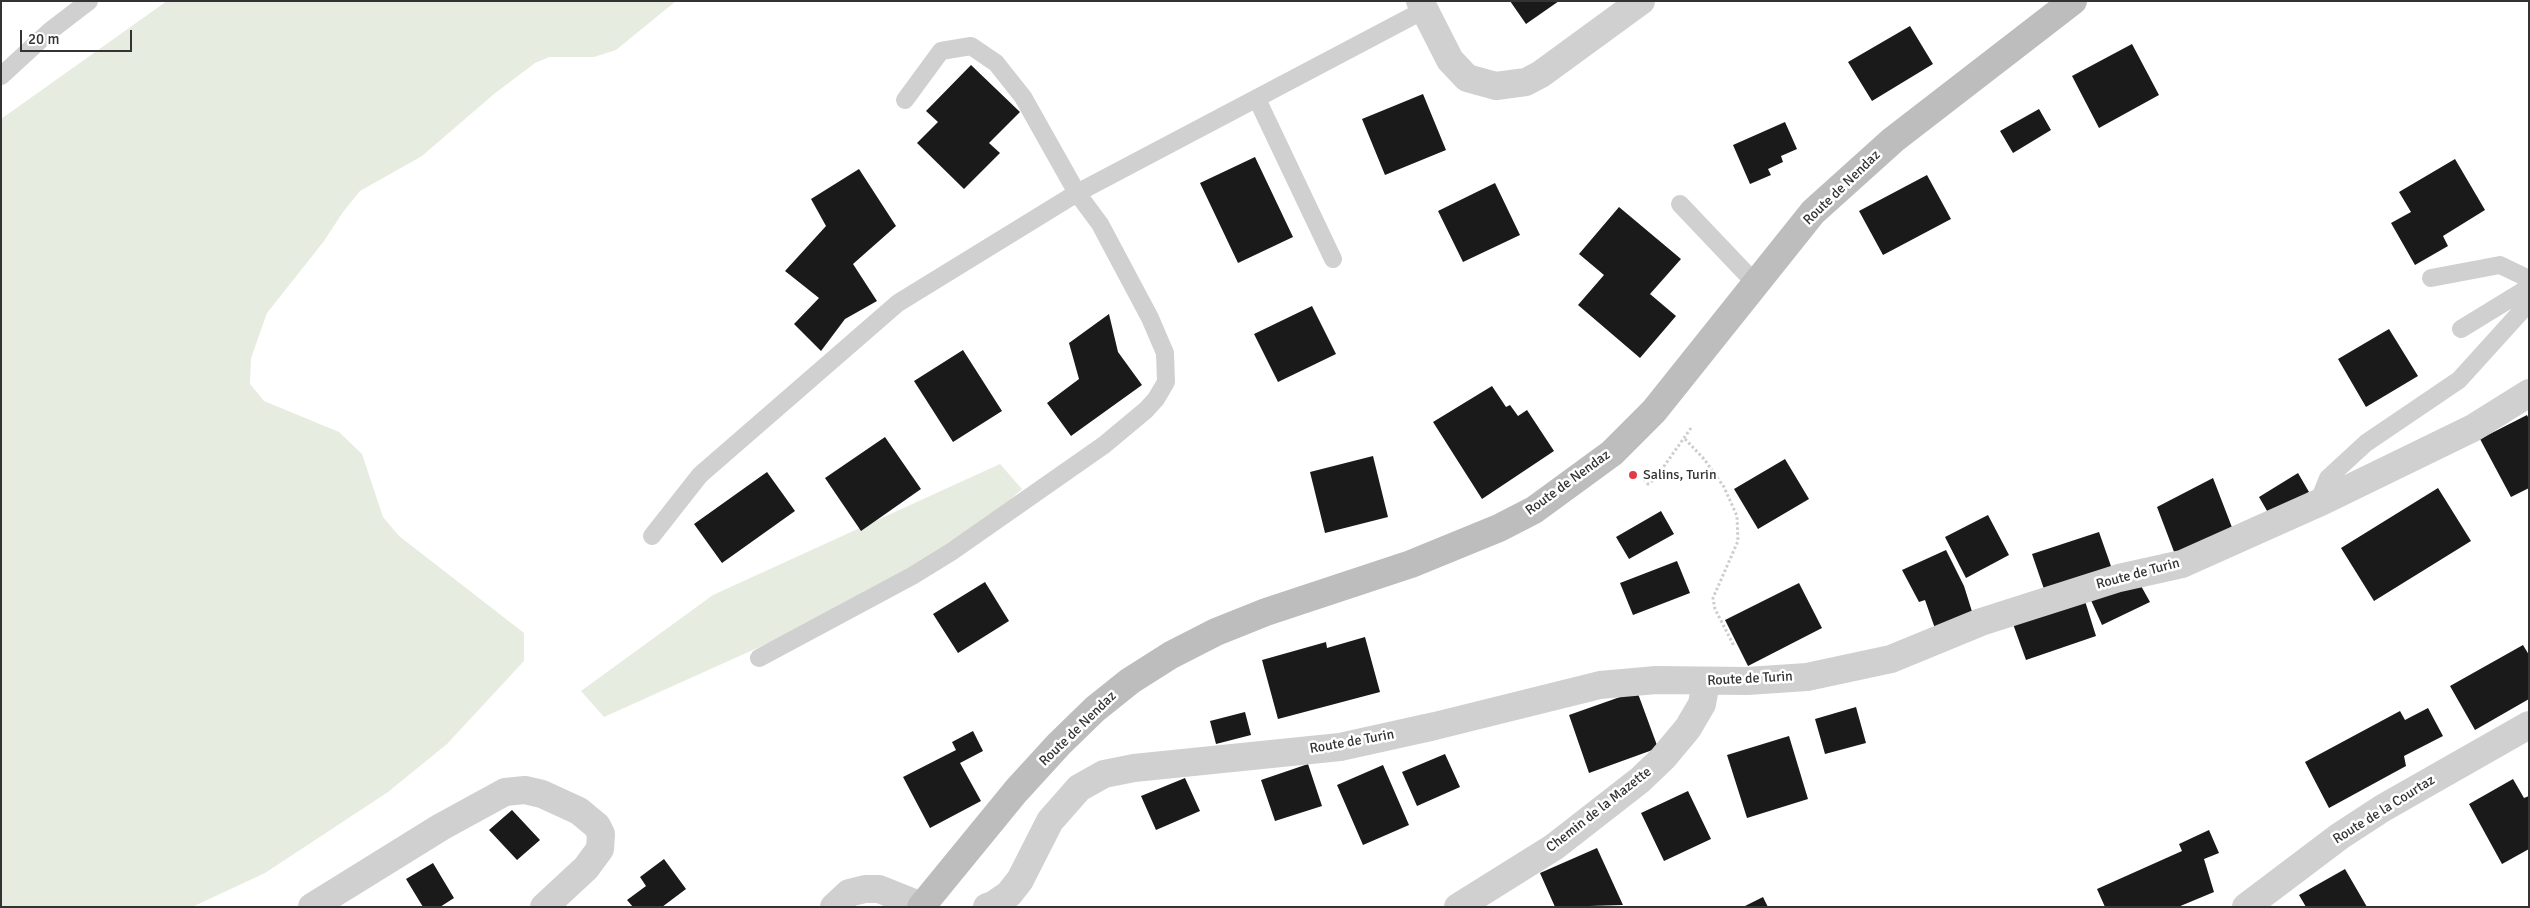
<!DOCTYPE html>
<html>
<head>
<meta charset="utf-8">
<style>
  body { margin:0 }
  #map { position:relative; width:2530px; height:908px; overflow:hidden; background:#fff; font-family:Signika,sans-serif }
  canvas { display:block }
  .frame { position:absolute; inset:0; border:2px solid #333; pointer-events:none }
  .scale { position:absolute; left:20px; top:30px; width:112px; height:22px; box-sizing:border-box; border:2px solid #333; border-top:0; padding-left:6px; font-size:15px; line-height:18px; white-space:nowrap; color:#333; -webkit-text-stroke:4px #fff; paint-order:stroke }
</style>
</head>
<body>
<div id="map">
<canvas width="2530" height="908"></canvas>
<div class="frame"></div>
<div class="scale">20 m</div>
</div>
<script>
const ctx = document.querySelector('canvas').getContext('2d');
ctx.lineJoin = 'round';
function fillPath(path, color) { ctx.fillStyle = color; ctx.fill(path, 'evenodd'); }
const toPath = rows => new Path2D(rows.map(r => 'M' + r).join(''));
function stroke(path, color, width, dash) { ctx.strokeStyle = color; ctx.lineWidth = width; ctx.lineCap = dash ? 'butt' : 'round'; ctx.setLineDash(dash || []); ctx.stroke(path); }
function write(font, color, halo, rows, align = 'center') {
  ctx.font = font + ' Signika,sans-serif'; ctx.lineWidth = 5; ctx.setLineDash([]); ctx.textBaseline = 'middle'; ctx.strokeStyle = halo; ctx.fillStyle = color; for (const [text, x, y, turn = 0] of rows) {
    ctx.save(); ctx.translate(x, y); ctx.rotate((+turn || 0) * Math.PI / 180); ctx.textAlign = isNaN(turn) ? turn : align; if (halo) ctx.strokeText(text, 0, 0); ctx.fillText(text, 0, 0); ctx.restore();
  }
}
fillPath(toPath([
  [167,1,676,1,616,50,594,57,549,57,535,63,494,94,422,156,360,191,343,212,324,241,267,313,251,358,250,384,264,401,339,432,362,454,383,517,399,536,524,633,524,661,447,744,388,792,265,873,192,907,1,907,1,119],
  [1000,464,1022,489,964,542,795,631,604,717,581,691,713,595]
]), '#e6ecdf');
fillPath(toPath([
  [1510,1,1559,1,1526,24],
  [1910,26,1933,64,1872,101,1848,62],
  [2132,44,2159,95,2099,128,2072,76],
  [971,65,1020,112,989,143,1000,153,964,189,917,143,938,122,926,111],
  [1423,94,1446,150,1385,175,1362,119],
  [2039,109,2051,130,2013,153,2000,131],
  [1785,122,1797,149,1781,156,1783,162,1768,169,1771,175,1750,184,1733,145],
  [1255,157,1293,237,1238,263,1200,183],
  [2455,159,2485,210,2443,236,2448,246,2415,265,2391,223,2411,212,2399,192],
  [859,169,896,226,853,264,877,301,845,319,821,351,794,324,819,298,785,271,826,226,811,199],
  [1927,175,1951,219,1883,255,1859,211],
  [1495,183,1520,235,1463,262,1438,211],
  [1619,207,1681,259,1650,294,1676,316,1640,358,1578,305,1604,275,1579,254],
  [1312,306,1336,354,1278,382,1254,334],
  [1109,314,1118,352,1142,385,1071,436,1047,403,1079,379,1069,343],
  [2389,329,2418,376,2366,407,2338,359],
  [963,350,1002,411,953,442,914,381],
  [1492,386,1506,407,1510,405,1518,416,1527,410,1554,451,1482,499,1433,422],
  [2527,415,2529,419,2529,488,2511,497,2480,439],
  [885,437,921,489,861,531,825,478],
  [1373,456,1388,517,1325,533,1310,472],
  [1785,459,1809,499,1758,529,1734,489],
  [767,472,795,511,722,563,694,524],
  [2298,473,2309,492,2270,516,2259,497],
  [2213,478,2233,530,2176,557,2157,507],
  [2438,488,2471,541,2374,601,2341,548],
  [1661,511,1674,534,1629,559,1616,537],
  [1988,515,2009,555,1966,578,1945,537],
  [2099,532,2112,569,2045,592,2032,554],
  [1946,550,1964,586,1975,621,1938,637,1925,600,1919,602,1902,570],
  [1677,561,1690,593,1633,615,1620,583],
  [985,582,1009,621,958,653,933,614],
  [1799,583,1822,628,1748,666,1725,620],
  [2140,584,2150,602,2102,625,2090,598],
  [2085,601,2096,636,2026,660,2013,624],
  [1365,637,1380,692,1278,719,1262,660,1326,642,1327,648],
  [2523,645,2529,655,2529,699,2475,730,2450,686],
  [1637,691,1658,748,1589,773,1569,715],
  [1856,707,1866,743,1825,754,1815,719],
  [2428,708,2443,736,2404,756,2406,766,2329,808,2305,762,2400,711,2405,720],
  [1245,712,1251,735,1216,744,1210,721],
  [973,731,983,751,960,763,981,801,930,828,903,777,956,750,952,742],
  [1789,736,1808,799,1747,818,1727,755],
  [1445,754,1460,787,1417,806,1402,772],
  [1308,764,1322,806,1275,821,1261,780],
  [1383,765,1409,825,1363,845,1337,785],
  [1185,778,1200,811,1156,830,1141,796],
  [2513,779,2524,798,2529,796,2529,849,2502,864,2469,804],
  [1688,791,1711,839,1664,861,1641,813],
  [512,810,540,840,517,860,489,830],
  [2209,830,2219,853,2204,859,2214,892,2178,907,2105,907,2097,889,2182,851,2179,844],
  [1597,848,1623,905,1555,907,1540,873],
  [664,859,686,889,662,907,633,907,627,900,646,886,640,877],
  [433,863,454,898,440,907,423,907,406,879],
  [2345,869,2367,907,2306,907,2299,895],
  [1763,897,1768,907,1743,907]
]), '#1a1a1a');
stroke(toPath([
  [1685,439,1704,459,1724,487,1737,516,1738,541,1713,598,1715,609,1734,646],
  [1644,479,1648,484,1655,479,1691,428]
]), '#cdcdcd', 3, [2.5, 2.5]);
stroke(toPath([
  [1,76,50,31,89,1],
  [1257,99,1333,259],
  [905,100,941,51,971,46,996,63,1023,97,1077,193,1424,10],
  [1680,204,1756,284],
  [2431,278,2500,265,2525,277,2528,288],
  [2323,501,2322,493,2328,478,2366,443,2459,380,2526,306,2528,288,2461,329],
  [652,536,700,475,898,303,1077,193,1100,224,1150,318,1165,353,1166,382,1156,399,1146,410,1104,445,951,552,912,576,759,658]
]), '#d0d0d0', 18);
stroke(toPath([
  [1420,1,1450,60,1467,78,1496,86,1526,82,1541,74,1641,1],
  [312,907,441,827,505,792,525,790,542,794,579,811,597,826,601,834,600,849,586,868,544,907],
  [834,907,849,893,865,889,879,889,924,907],
  [987,907,993,905,1009,894,1020,880,1050,821,1079,788,1104,774,1134,768,1340,747,1435,726,1600,685,1656,680,1747,681,1807,677,1891,659,1981,622,2119,578,2182,564,2323,501,2473,428,2529,393],
  [1458,907,1554,847,1640,780,1663,758,1688,728,1702,704,1706,682],
  [2246,907,2340,836,2383,808,2529,725]
]), '#d0d0d0', 28);
stroke(toPath([
  [921,907,1016,791,1059,744,1095,709,1130,681,1171,655,1216,632,1266,612,1411,564,1499,528,1534,510,1612,453,1654,411,1813,212,1893,140,2073,1]
]), '#bdbdbd', 28);
for (const [x, y, r, color] of [
  [1633,475,5,"#e63946"]
]) { const dot = new Path2D(); dot.arc(x, y, r, 0, 2 * Math.PI); ctx.fillStyle = color; ctx.fill(dot); stroke(dot, '#fff', 2); }
write('14px', '#333', '#fff', [
  ["Route de Nendaz",1842,188,-44],
  ["Route de Nendaz",1568,483,-36],
  ["Route de Turin",2138,574,-15],
  ["Route de Turin",1750,679,-3],
  ["Route de Nendaz",1078,729,-44],
  ["Route de Turin",1352,742,-10],
  ["Chemin de la Mazette",1599,810,-38],
  ["Route de la Courtaz",2384,810,-32]
]);
write('14px', '#333', '#fff', [
  ["Salins, Turin",1643,475]
], 'left');
</script>
</body>
</html>
